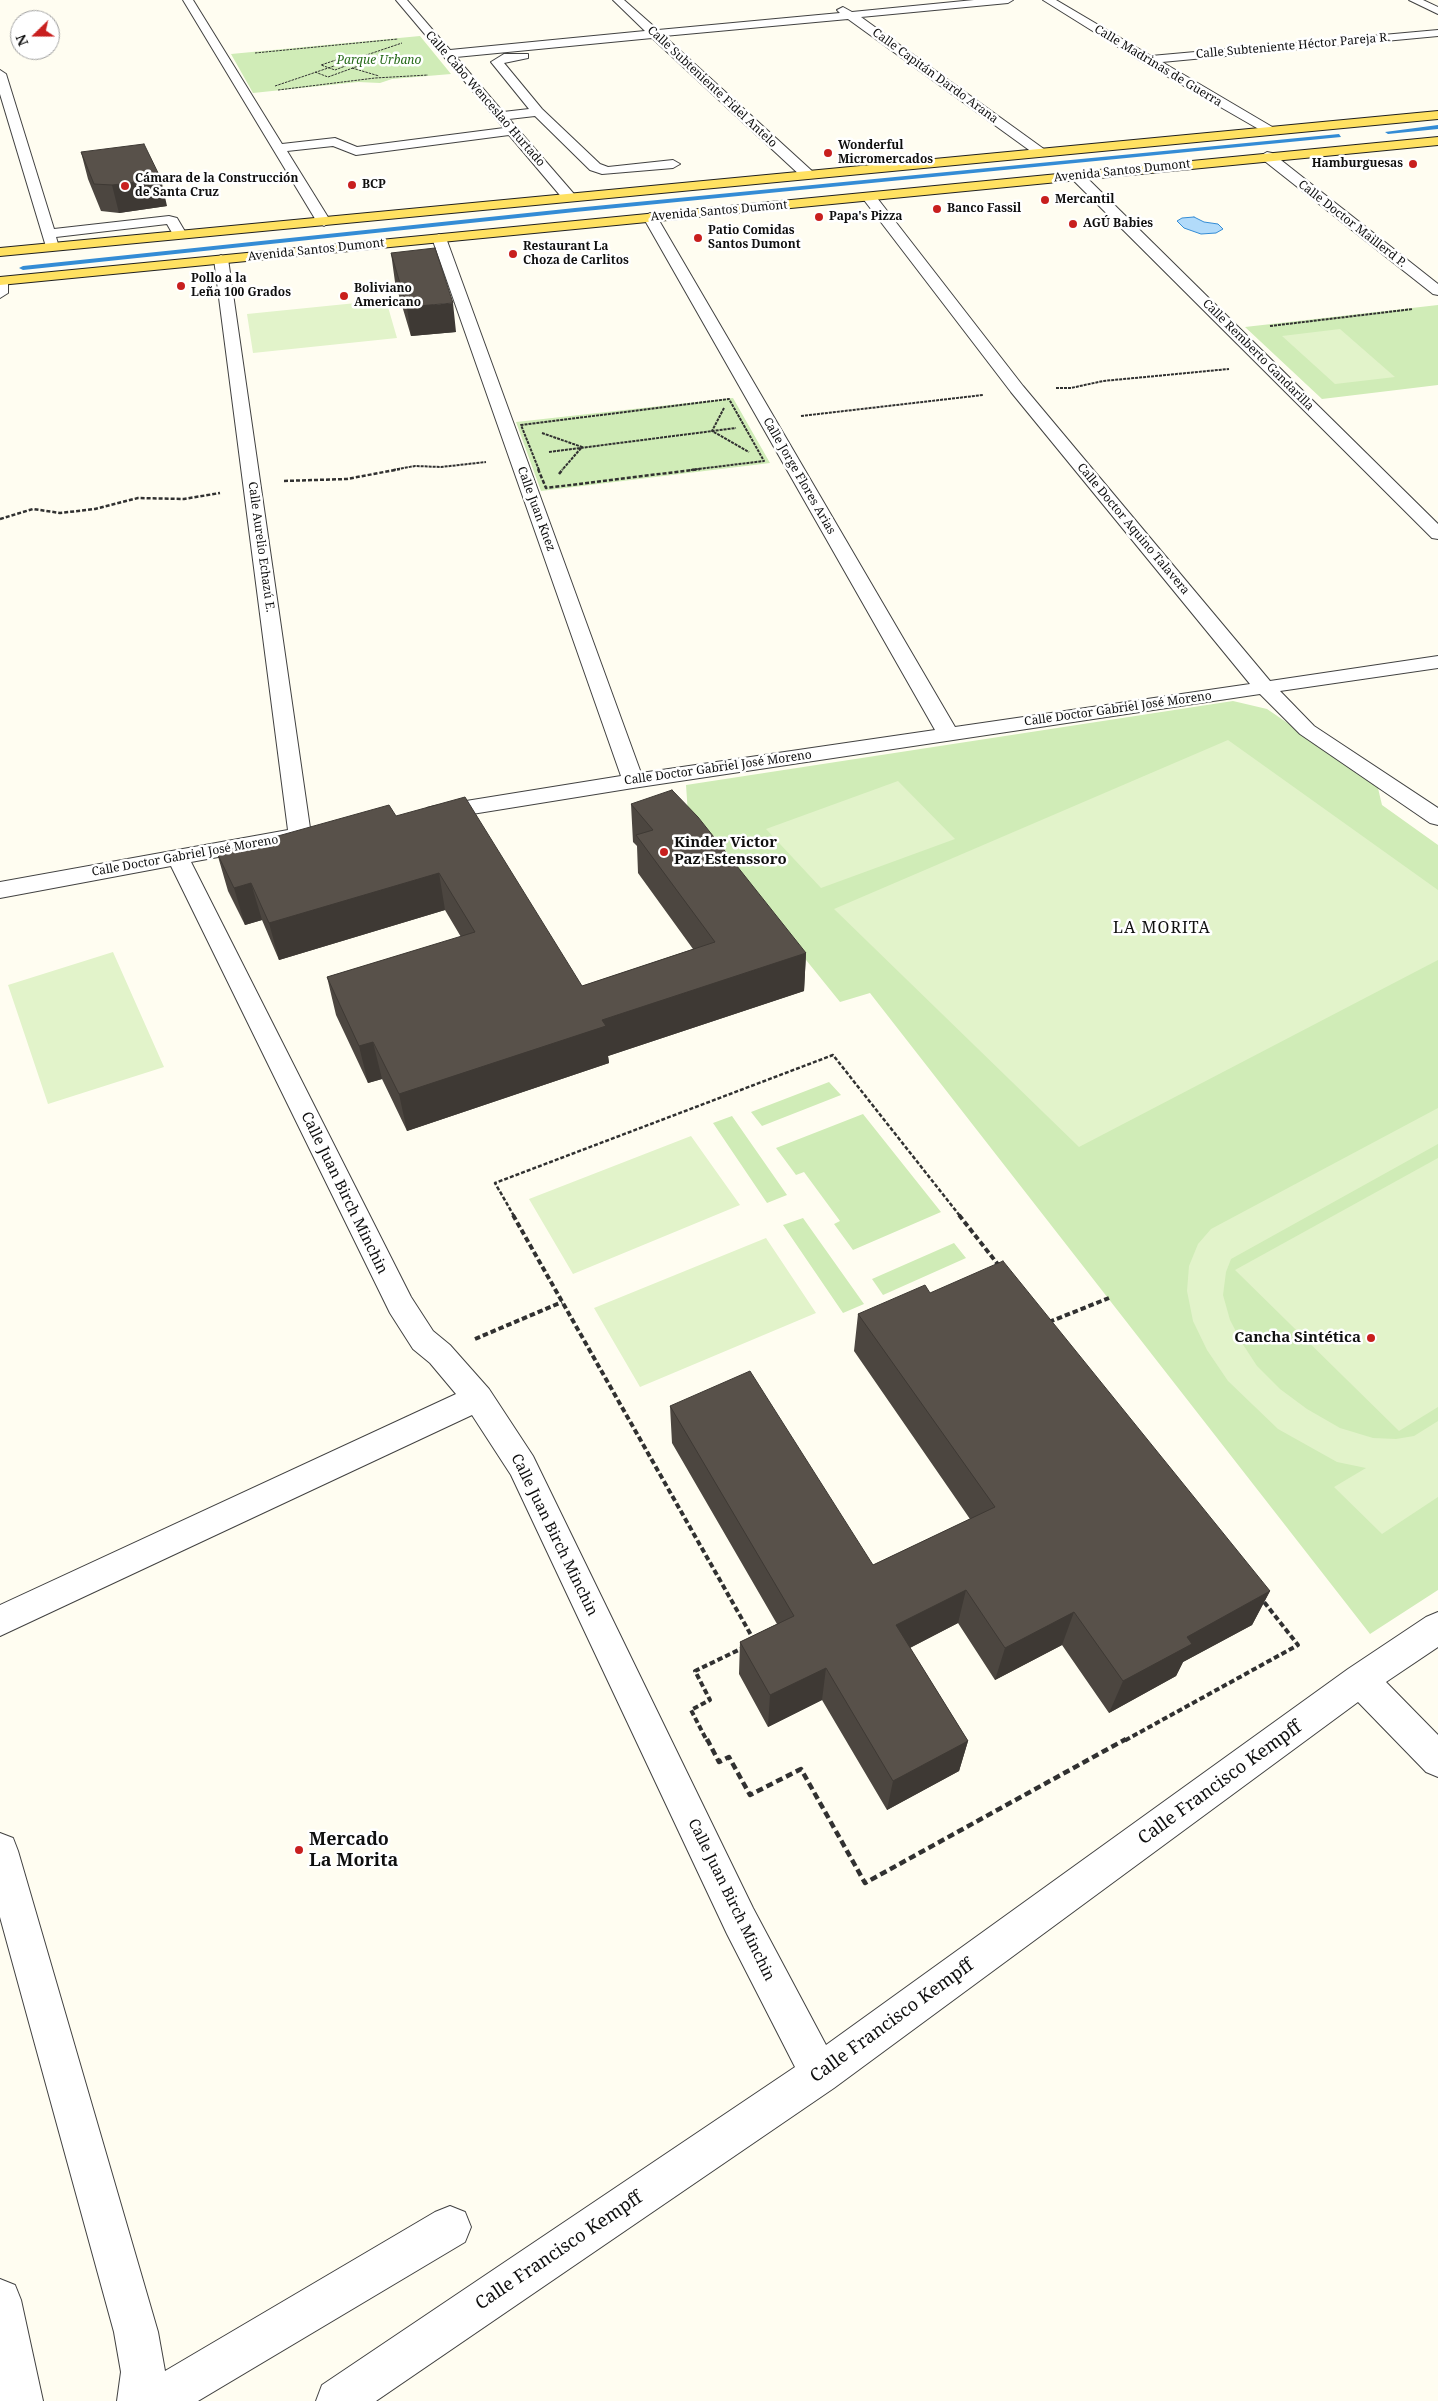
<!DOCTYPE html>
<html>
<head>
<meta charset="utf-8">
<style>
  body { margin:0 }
  #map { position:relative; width:1438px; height:2401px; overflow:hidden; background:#fffdf1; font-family:"Noto Serif",serif }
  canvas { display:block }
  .north { position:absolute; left:10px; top:10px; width:50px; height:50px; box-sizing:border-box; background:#fff; border:1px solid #9f9f9f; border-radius:50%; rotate:248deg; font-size:14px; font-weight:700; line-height:20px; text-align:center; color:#0f0f0f }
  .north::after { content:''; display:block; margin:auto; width:18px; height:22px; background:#c81f1e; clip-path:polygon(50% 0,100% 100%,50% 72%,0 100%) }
</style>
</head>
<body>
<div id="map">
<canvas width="1438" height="2401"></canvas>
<div class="north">N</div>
</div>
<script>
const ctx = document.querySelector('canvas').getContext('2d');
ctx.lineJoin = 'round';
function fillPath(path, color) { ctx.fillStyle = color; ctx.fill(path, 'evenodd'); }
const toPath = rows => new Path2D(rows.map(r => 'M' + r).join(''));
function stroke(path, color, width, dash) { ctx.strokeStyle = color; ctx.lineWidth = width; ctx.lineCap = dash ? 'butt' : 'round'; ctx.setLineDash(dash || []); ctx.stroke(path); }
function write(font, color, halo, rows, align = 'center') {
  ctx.font = font + ' "Noto Serif",serif'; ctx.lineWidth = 5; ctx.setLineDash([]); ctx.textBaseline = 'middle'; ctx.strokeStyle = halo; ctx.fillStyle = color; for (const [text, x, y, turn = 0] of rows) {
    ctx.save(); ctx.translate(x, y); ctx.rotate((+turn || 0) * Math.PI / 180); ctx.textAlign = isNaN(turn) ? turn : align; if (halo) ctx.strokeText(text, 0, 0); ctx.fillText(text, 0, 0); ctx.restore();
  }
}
fillPath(toPath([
  [420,36,451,74,392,79,380,83,358,82,253,93,231,54],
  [1438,305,1438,385,1322,399,1245,327],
  [733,398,770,463,541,491,516,422],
  [1233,701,1267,709,1377,784,1382,805,1438,845,1438,1590,1370,1634,870,993,840,1002,688,814,686,785],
  [829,1082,841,1095,762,1126,751,1112],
  [863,1114,941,1212,853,1250,834,1224,840,1221,804,1172,796,1175,776,1148],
  [732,1116,787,1195,767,1203,713,1123],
  [803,1218,864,1304,843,1313,783,1225],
  [954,1243,966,1258,883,1295,872,1279]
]), '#d0ecb7');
fillPath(toPath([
  [386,300,397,338,253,353,247,314],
  [1340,329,1395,377,1335,384,1282,336],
  [1228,740,1438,890,1438,960,1079,1147,834,909],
  [898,781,955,839,821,888,766,829],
  [113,952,164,1067,48,1104,8,985],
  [1438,1108,1438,1144,1231,1259,1226,1272,1223,1295,1230,1320,1242,1343,1257,1366,1280,1389,1307,1409,1340,1428,1373,1438,1396,1439,1414,1436,1438,1421,1438,1497,1382,1534,1334,1487,1366,1468,1337,1462,1278,1429,1228,1381,1207,1350,1193,1321,1187,1291,1189,1266,1198,1244,1211,1229],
  [691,1136,740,1205,573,1274,529,1199],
  [1438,1158,1438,1407,1399,1431,1235,1270],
  [766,1238,816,1313,640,1387,594,1308]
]), '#e2f3ca');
const water = toPath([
  [1194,217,1204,222,1218,224,1223,229,1216,233,1201,234,1184,228,1177,221,1182,218,1194,217]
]);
fillPath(water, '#b2dbfa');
stroke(water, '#348cd5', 1);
fillPath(toPath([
  [1438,125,1438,129,1388,134,1385,132,1438,125],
  [1339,134,1341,137,575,212,23,270,19,268,23,266,575,208,1339,134]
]), '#348cd5');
const minor = toPath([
  [183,0,193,0,282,144,335,138,357,147,504,128,396,0,407,0,450,50,645,31,613,0,624,0,658,30,840,13,837,10,843,7,852,12,974,0,1013,0,1008,3,861,17,1048,152,1041,156,1036,155,848,19,664,36,812,171,814,174,807,178,802,177,652,38,456,57,503,112,529,109,491,62,504,54,528,54,528,58,504,63,542,109,600,164,608,167,673,160,680,164,673,168,602,174,590,170,535,116,509,119,574,194,576,197,574,200,564,200,509,135,356,155,333,146,287,151,331,222,324,226,317,222,183,0],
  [1043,0,1056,0,1151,56,1438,30,1438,36,1162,62,1274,128,1275,131,1269,135,1144,63,1043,0],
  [1409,0,1423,0,1438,7,1438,14,1409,0],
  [0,70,6,74,54,229,169,216,177,218,187,235,185,238,175,238,167,224,56,237,59,247,57,250,47,250,0,94,0,70],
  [1267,152,1272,153,1438,284,1438,295,1433,294,1262,159,1260,156,1267,152],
  [1077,172,1082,173,1438,524,1438,539,1432,538,1072,179,1070,176,1072,173,1077,172],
  [869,193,874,194,1023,386,1270,681,1438,656,1438,668,1280,691,1314,726,1438,808,1438,825,1430,823,1300,734,1260,694,633,788,435,820,427,818,424,813,427,808,435,806,621,776,432,238,439,234,446,238,641,773,935,730,643,217,650,213,657,217,955,727,1250,684,1011,392,864,200,862,197,864,194,869,193],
  [221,255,228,259,311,835,308,840,300,842,191,862,411,1297,433,1331,450,1345,489,1389,533,1456,753,1908,826,2045,1348,1669,1426,1617,1438,1612,1438,1647,1386,1682,1438,1735,1438,1777,1426,1772,1358,1702,834,2088,376,2401,316,2401,322,2385,795,2067,727,1934,511,1475,472,1415,0,1636,0,1605,456,1394,430,1363,413,1349,390,1313,171,866,0,898,0,882,288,830,214,259,221,255],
  [0,277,6,278,8,281,8,293,0,298,0,277],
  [0,1833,13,1838,18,1851,158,2332,165,2371,435,2212,450,2206,465,2212,471,2227,465,2242,198,2401,117,2401,121,2372,114,2332,0,1917,0,1833],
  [0,2279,15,2285,21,2300,43,2401,0,2401,0,2279]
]);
const major = toPath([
  [1438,111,1438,119,0,256,0,248,1438,111],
  [1438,137,1438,145,0,285,0,277,1438,137]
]);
stroke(minor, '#424242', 2);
stroke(major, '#202020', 2);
stroke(toPath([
  [255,53,398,39],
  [339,59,353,63,335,70,321,65,339,59],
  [352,68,379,76],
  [315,72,328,77,375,60,363,57],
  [275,86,402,43],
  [278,90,375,78,428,75]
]), '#313131', 1, [2.5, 1]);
stroke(toPath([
  [1270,326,1413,309],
  [1056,388,1071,388,1103,381,1229,369],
  [724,408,712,431,749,452],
  [801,416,983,395],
  [542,433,582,447,562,470],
  [549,452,736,428],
  [393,470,415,466,441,467,486,462],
  [539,470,521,425,729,399,764,461,690,470]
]), '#313131', 2, [3, 1]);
stroke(toPath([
  [538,469,546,488,700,469],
  [559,474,563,469],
  [284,481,347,479,400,469],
  [0,519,33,509,60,513,95,509,138,498,184,499,220,493],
  [514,1216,495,1183,833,1055,960,1216]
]), '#313131', 2.5, [4, 2]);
stroke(toPath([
  [513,1215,755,1642,695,1671,710,1700,691,1710,707,1741],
  [959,1215,1298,1645,1124,1741],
  [1049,1322,1109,1298],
  [475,1339,562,1302]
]), '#313131', 4, [5.5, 3]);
stroke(toPath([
  [707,1739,719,1762,729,1757,750,1795,801,1769,865,1883,1126,1739]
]), '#313131', 4.5, [7, 4]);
fillPath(minor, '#fff');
fillPath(major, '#ffe161');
fillPath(toPath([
  [81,152,167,206,119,213,101,211,88,179],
  [391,253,456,332,411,336,395,282],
  [631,804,806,953,804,991,608,1056,609,1063,407,1131,382,1079,368,1083,336,1015,327,977,461,937,445,910,279,960,262,920,245,925,228,891,217,853,396,816,582,986,693,949,638,873,637,846,633,842],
  [930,1293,1270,1591,1252,1625,1183,1662,1176,1676,1109,1713,1062,1645,995,1680,958,1623,910,1648,968,1741,959,1771,887,1810,822,1700,768,1727,739,1674,740,1642,777,1624,672,1443,670,1406,873,1565,970,1519,854,1351,858,1314]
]), '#4c4640');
fillPath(toPath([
  [161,179,167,206,119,213,112,185],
  [453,303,456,332,411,336,407,307],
  [439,873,445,910,279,960,269,923],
  [251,883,262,920,245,925,234,888],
  [806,953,804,991,608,1056,609,1063,407,1131,399,1094,602,1020],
  [373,1042,382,1079,368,1083,359,1046],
  [966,1590,958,1623,890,1658,896,1625],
  [1270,1591,1252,1625,1183,1662,1176,1676,1109,1713,1123,1681,1187,1637],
  [1074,1612,1062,1645,995,1680,1005,1648],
  [826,1668,822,1700,768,1727,770,1695],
  [968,1741,959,1771,887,1810,893,1781]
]), '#3e3934');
const building = toPath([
  [144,144,161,179,112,185,94,184,81,152,144,144],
  [435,248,453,303,407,307,391,253,435,248],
  [672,790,698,817,806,953,602,1020,606,1026,399,1094,373,1042,359,1046,327,977,475,932,439,873,269,923,251,883,234,888,217,853,389,805,396,816,465,797,582,986,715,942,636,835,653,830,631,804,672,790],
  [1003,1261,1270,1591,1187,1637,1192,1644,1123,1681,1074,1612,1005,1648,966,1590,896,1625,968,1741,893,1781,826,1668,770,1695,740,1642,794,1616,670,1406,750,1371,873,1565,995,1507,858,1314,925,1285,930,1293,1003,1261]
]);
fillPath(building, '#58514a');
stroke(building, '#3e3934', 1);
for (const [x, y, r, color] of [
  [828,153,5,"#c81f1e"],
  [1413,164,5,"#c81f1e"],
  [352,185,5,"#c81f1e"],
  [125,186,5,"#c81f1e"],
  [1045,200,5,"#c81f1e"],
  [937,209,5,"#c81f1e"],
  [819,217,5,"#c81f1e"],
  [1073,224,5,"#c81f1e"],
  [698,238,5,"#c81f1e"],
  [513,254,5,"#c81f1e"],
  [181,286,5,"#c81f1e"],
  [344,296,5,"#c81f1e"],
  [664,852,5,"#c81f1e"],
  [1371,1338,5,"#c81f1e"],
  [299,1850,5,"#c81f1e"]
]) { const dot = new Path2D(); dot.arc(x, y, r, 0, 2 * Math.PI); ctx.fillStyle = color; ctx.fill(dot); stroke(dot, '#fff', 2); }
write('12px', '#0f0f0f', '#fff', [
  ["Calle Subteniente Héctor Pareja R.",1293,46,-5],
  ["Calle Madrinas de Guerra",1158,66,31],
  ["Calle Capitán Dardo Arana",935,76,36],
  ["Calle Subteniente Fidel Antelo",712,87,43],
  ["Calle Cabo Wenceslao Hurtado",485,99,49],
  ["Avenida Santos Dumont",1122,171,-6],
  ["Avenida Santos Dumont",719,211,-5],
  ["Calle Doctor Maillerd P.",1352,224,38],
  ["Avenida Santos Dumont",316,250,-6],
  ["Calle Remberto Gandarilla",1258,355,45],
  ["Calle Jorge Flores Arias",799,476,60],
  ["Calle Juan Knez",536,509,70],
  ["Calle Doctor Aquino Talavera",1133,529,50],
  ["Calle Aurelio Echazú E.",261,547,82],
  ["Calle Doctor Gabriel José Moreno",1118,709,-8],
  ["Calle Doctor Gabriel José Moreno",718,768,-8],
  ["Calle Doctor Gabriel José Moreno",185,856,-10]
]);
write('italic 12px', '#276b1a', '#fff', [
  ["Parque Urbano",379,61]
]);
write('bold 12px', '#0f0f0f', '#fff', [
  ["Wonderful",838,146],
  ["Micromercados",838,160],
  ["Hamburguesas",1403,164,"right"],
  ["Cámara de la Construcción",135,179],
  ["de Santa Cruz",135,193],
  ["BCP",362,185],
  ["Mercantil",1055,200],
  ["Banco Fassil",947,209],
  ["Papa's Pizza",829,217],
  ["AGÚ Babies",1083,224],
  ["Patio Comidas",708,231],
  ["Santos Dumont",708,245],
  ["Restaurant La",523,247],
  ["Choza de Carlitos",523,261],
  ["Pollo a la",191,279],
  ["Leña 100 Grados",191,293],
  ["Boliviano",354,289],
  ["Americano",354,303]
], 'left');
write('bold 15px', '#0f0f0f', '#fff', [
  ["Kinder Victor",674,843],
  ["Paz Estenssoro",674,860],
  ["Cancha Sintética",1361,1338,"right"]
], 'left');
write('15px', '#0f0f0f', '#fff', [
  ["Calle Juan Birch Minchin",344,1193,64],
  ["Calle Juan Birch Minchin",554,1535,64],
  ["Calle Juan Birch Minchin",731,1900,64]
]);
ctx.letterSpacing = '1px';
write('16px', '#0f0f0f', '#fff', [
  ["LA MORITA",1162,928]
]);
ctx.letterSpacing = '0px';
write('18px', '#0f0f0f', '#fff', [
  ["Calle Francisco Kempff",1220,1783,-36],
  ["Calle Francisco Kempff",892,2021,-36],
  ["Calle Francisco Kempff",559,2251,-34]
]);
write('bold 18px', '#0f0f0f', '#fff', [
  ["Mercado",309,1840],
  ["La Morita",309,1861]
], 'left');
</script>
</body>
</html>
